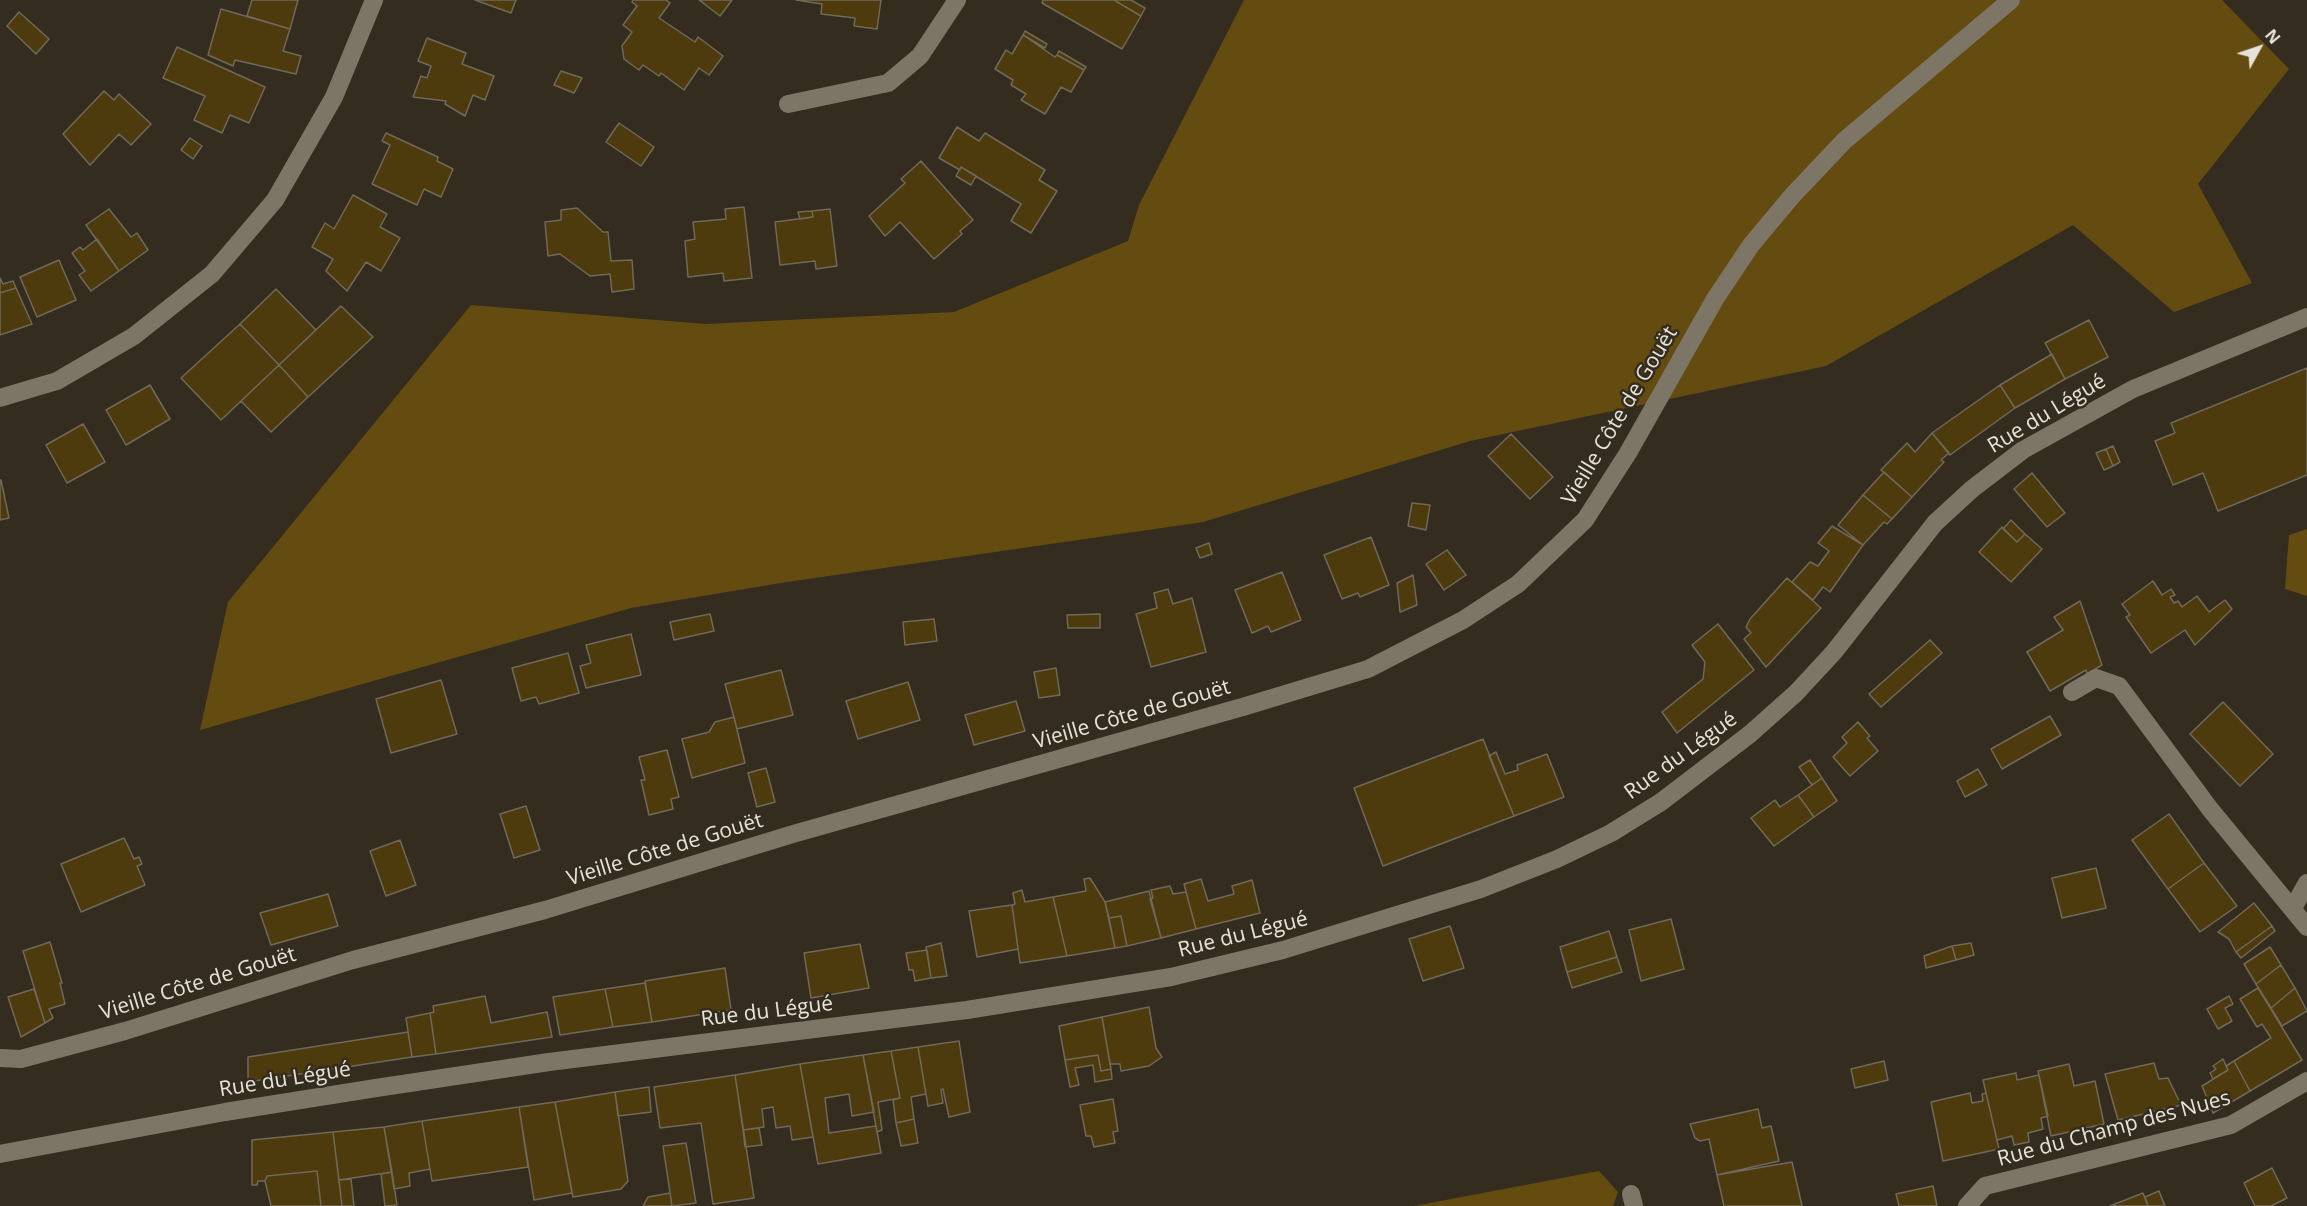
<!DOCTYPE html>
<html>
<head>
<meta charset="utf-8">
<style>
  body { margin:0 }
  #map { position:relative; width:2307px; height:1206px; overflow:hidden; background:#342d1f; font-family:"Open Sans",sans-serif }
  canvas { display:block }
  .north { position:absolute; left:2229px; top:18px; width:60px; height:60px; -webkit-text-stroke:4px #342d1f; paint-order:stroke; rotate:50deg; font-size:16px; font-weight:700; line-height:24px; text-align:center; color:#e8e3da }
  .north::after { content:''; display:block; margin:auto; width:21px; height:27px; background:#e8e3da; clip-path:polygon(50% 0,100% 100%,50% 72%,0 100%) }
</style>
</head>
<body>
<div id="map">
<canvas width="2307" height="1206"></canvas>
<div class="north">N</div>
</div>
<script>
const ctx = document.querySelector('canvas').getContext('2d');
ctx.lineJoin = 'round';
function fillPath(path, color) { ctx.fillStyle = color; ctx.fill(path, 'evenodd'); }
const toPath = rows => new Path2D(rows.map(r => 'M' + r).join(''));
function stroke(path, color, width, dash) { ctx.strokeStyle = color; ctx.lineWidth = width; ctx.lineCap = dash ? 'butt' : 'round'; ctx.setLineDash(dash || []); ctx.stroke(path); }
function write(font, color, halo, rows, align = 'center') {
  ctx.font = font + ' "Open Sans",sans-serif'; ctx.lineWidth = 5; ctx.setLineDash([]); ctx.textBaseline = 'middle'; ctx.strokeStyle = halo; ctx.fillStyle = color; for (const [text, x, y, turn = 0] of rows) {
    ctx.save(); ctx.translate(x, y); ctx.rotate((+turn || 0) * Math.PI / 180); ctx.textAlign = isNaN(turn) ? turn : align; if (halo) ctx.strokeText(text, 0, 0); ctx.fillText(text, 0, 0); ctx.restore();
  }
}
fillPath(toPath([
  [1244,0,2222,0,2289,69,2198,184,2252,283,2174,312,2073,225,1826,366,1470,441,1203,522,787,582,631,608,200,730,228,602,471,305,705,324,954,312,1128,241,1139,205],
  [2307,529,2307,596,2285,589,2289,535],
  [1599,1171,1618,1192,1613,1206,1414,1206]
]), '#644c10');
const building = toPath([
  [252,0,298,0,290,29,247,16,252,0],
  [475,0,516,0,511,13,475,0],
  [633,0,666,0,670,3,659,18,695,42,698,37,723,56,709,75,699,68,684,90,661,73,659,76,643,65,639,70,624,59,622,46,632,32,623,25,637,6,632,2,633,0],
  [699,0,732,0,720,16,699,0],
  [796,0,881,0,877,29,854,26,855,18,821,14,822,4,796,0],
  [1043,0,1114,0,1141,16,1122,49,1042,3,1043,0],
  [1114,0,1131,0,1145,8,1141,16,1114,0],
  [221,9,290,29,283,51,301,56,296,74,235,60,233,66,208,55,221,9],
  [19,12,49,39,36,54,7,26,19,12],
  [1025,31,1047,44,1045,48,1023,35,1025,31],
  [1023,35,1055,57,1057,55,1084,70,1071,92,1061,87,1045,114,1021,100,1026,94,1011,85,1013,80,995,69,1006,50,1012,54,1023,35],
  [427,38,466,53,462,64,494,76,485,100,473,95,465,116,445,104,446,101,413,97,421,76,427,78,431,66,418,61,427,38],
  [177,47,265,87,249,123,230,115,222,133,194,120,205,96,163,78,177,47],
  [1059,51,1086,67,1084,70,1057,55,1059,51],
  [561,71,582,78,574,93,554,85,561,71],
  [104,91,114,100,119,94,151,124,131,145,119,134,90,165,63,134,104,91],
  [619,123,654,147,641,166,606,142,619,123],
  [957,127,979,141,985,133,1045,170,1039,180,1057,191,1031,233,1011,221,1021,204,961,167,960,170,939,158,957,127],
  [386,133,438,157,437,161,453,169,441,197,424,189,417,205,372,184,390,145,382,141,386,133],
  [190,138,202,146,193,159,181,150,190,138],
  [921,161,973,220,960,231,962,234,934,259,900,222,885,236,869,216,905,183,901,179,921,161],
  [961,167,976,176,971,185,956,176,961,167],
  [353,195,387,214,380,227,400,238,381,271,366,262,347,291,326,271,333,259,312,247,325,223,334,229,353,195],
  [744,207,752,278,724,281,723,273,688,277,685,241,695,239,693,222,726,219,725,209,744,207],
  [577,208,603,232,608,232,611,261,632,260,634,289,612,292,610,274,590,276,560,254,548,256,545,222,561,220,561,210,577,208],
  [109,209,131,237,137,233,148,250,119,271,86,225,109,209],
  [830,209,837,266,816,269,815,261,780,265,775,222,813,217,812,211,830,209],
  [812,211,813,217,800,219,798,212,812,211],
  [97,239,119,271,91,291,79,275,85,271,72,253,80,247,83,250,97,239],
  [59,260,76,300,37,317,20,277,59,260],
  [0,278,3,284,13,281,16,288,0,293,0,278],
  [16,288,32,324,0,335,0,293,16,288],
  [276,289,316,330,279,365,240,324,276,289],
  [341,306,373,337,308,397,279,365,341,306],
  [2089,320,2108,357,2065,379,2045,343,2089,320],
  [240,324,279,365,221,420,181,378,240,324],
  [2052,354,2065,379,2015,408,2000,385,2052,354],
  [279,365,308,397,271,432,241,401,279,365],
  [2307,368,2307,475,2218,511,2203,473,2173,485,2155,441,2175,433,2171,423,2307,368],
  [150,385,170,419,126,445,106,410,150,385],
  [2000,385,2015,408,1950,455,1932,433,2000,385],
  [83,424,105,462,67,483,46,445,83,424],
  [1932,433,1949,453,1941,460,1944,462,1912,497,1881,470,1907,443,1915,452,1932,433],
  [1511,434,1553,477,1530,499,1488,456,1511,434],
  [2113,446,2120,462,2113,466,2106,449,2113,446],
  [2106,449,2113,466,2104,470,2096,453,2106,449],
  [1884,472,1912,497,1892,519,1863,495,1884,472],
  [2032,473,2065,513,2047,527,2014,489,2032,473],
  [1,480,9,518,0,520,0,480,1,480],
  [1863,495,1892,519,1887,524,1884,522,1863,545,1838,525,1863,495],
  [1412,503,1430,505,1426,530,1408,526,1412,503],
  [2011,520,2025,534,2017,542,2003,529,2011,520],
  [1832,526,1863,545,1830,592,1823,587,1813,600,1792,582,1810,562,1818,566,1829,551,1818,543,1832,526],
  [2002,527,2017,542,2025,534,2042,549,2011,582,1979,552,2002,527],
  [1371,537,1389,585,1360,597,1358,593,1342,599,1324,555,1371,537],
  [1209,543,1212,554,1200,558,1196,548,1209,543],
  [1447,550,1466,575,1444,590,1426,564,1447,550],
  [1282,572,1301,620,1271,632,1268,626,1252,633,1235,590,1282,572],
  [1413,575,1417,605,1400,612,1397,583,1413,575],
  [1787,578,1821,608,1766,667,1744,639,1751,633,1746,627,1750,619,1787,578],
  [2153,581,2162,595,2171,589,2175,595,2170,597,2174,603,2178,601,2182,607,2197,596,2209,612,2225,600,2232,609,2195,645,2185,630,2151,653,2126,617,2130,615,2122,604,2153,581],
  [1168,589,1173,604,1192,598,1206,652,1151,667,1136,614,1157,608,1154,593,1168,589],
  [2080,601,2102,665,2087,674,2086,670,2050,691,2027,652,2063,630,2054,617,2080,601],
  [710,614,714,631,674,640,670,622,710,614],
  [1100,614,1100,628,1068,628,1067,615,1100,614],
  [934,619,937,641,905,645,903,622,934,619],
  [1718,624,1754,670,1677,733,1662,712,1703,679,1705,662,1692,645,1718,624],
  [631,634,641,675,586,688,580,666,591,663,586,645,631,634],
  [1930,640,1942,653,1881,707,1869,694,1930,640],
  [568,653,579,693,539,704,536,697,521,701,512,668,568,653],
  [1056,668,1060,695,1039,698,1034,672,1056,668],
  [781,670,793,715,737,729,725,684,781,670],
  [441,680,457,734,391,753,376,699,441,680],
  [908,682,920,720,858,739,846,701,908,682],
  [1016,701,1025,731,974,745,965,715,1016,701],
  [2223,702,2273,754,2240,786,2190,734,2223,702],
  [2050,716,2061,735,2002,769,1991,749,2050,716],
  [734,717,745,763,692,778,682,739,709,732,715,722,734,717],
  [1858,722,1870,736,1867,738,1878,751,1850,776,1833,757,1847,743,1842,737,1858,722],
  [1483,739,1514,816,1383,866,1354,788,1483,739],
  [667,750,679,797,671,799,673,809,649,815,641,780,645,780,639,757,667,750],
  [1496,752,1505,774,1518,770,1517,765,1547,754,1564,797,1514,816,1489,756,1496,752],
  [1810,760,1822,778,1812,785,1799,767,1810,760],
  [766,768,775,802,757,807,748,773,766,768],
  [1978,769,1987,785,1965,797,1957,781,1978,769],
  [1822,778,1837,801,1814,817,1798,795,1822,778],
  [1798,795,1814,817,1774,846,1751,818,1775,800,1780,807,1798,795],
  [526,806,540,850,514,858,500,814,526,806],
  [2169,814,2204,863,2168,889,2132,840,2169,814],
  [124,838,134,859,139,857,142,864,137,866,145,885,81,912,61,864,124,838],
  [400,840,416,885,386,896,370,851,400,840],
  [2204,863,2237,906,2200,932,2168,889,2204,863],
  [2096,868,2106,908,2062,918,2052,878,2096,868],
  [1090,878,1105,902,1115,948,1067,956,1053,897,1086,891,1084,879,1090,878],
  [1201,879,1208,901,1234,894,1232,886,1252,880,1260,913,1196,929,1184,884,1201,879],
  [1170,886,1173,894,1186,892,1196,929,1161,938,1150,899,1153,898,1151,890,1170,886],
  [1022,890,1025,902,1053,897,1067,956,1020,963,1012,905,1015,904,1013,893,1022,890],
  [1149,891,1161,938,1127,946,1121,916,1109,918,1105,902,1149,891],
  [328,894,338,926,271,945,260,913,328,894],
  [2254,903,2272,926,2236,952,2229,939,2218,932,2254,903],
  [1012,905,1018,949,977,957,969,911,1012,905],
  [1121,916,1127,946,1115,948,1109,918,1121,916],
  [1671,919,1684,969,1641,981,1629,930,1671,919],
  [1450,926,1464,968,1423,981,1409,939,1450,926],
  [2272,926,2275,931,2241,958,2236,952,2272,926],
  [1609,931,1617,957,1567,972,1560,947,1609,931],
  [50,942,62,983,60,983,65,1004,49,1009,53,1018,45,1023,23,951,50,942],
  [941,943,947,976,931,978,926,947,941,943],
  [1971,943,1974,955,1956,960,1952,946,1971,943],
  [860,944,869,988,811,998,804,953,860,944],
  [1952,946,1956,960,1926,968,1924,956,1952,946],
  [2270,947,2281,965,2256,984,2244,964,2270,947],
  [927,950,931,978,915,981,913,970,909,970,906,953,927,950],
  [1617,957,1622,972,1572,988,1567,972,1617,957],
  [2281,965,2295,988,2271,1008,2256,984,2281,965],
  [725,968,731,1010,652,1022,645,981,725,968],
  [645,983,652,1022,613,1027,605,989,645,983],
  [2258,988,2302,1060,2250,1091,2234,1061,2271,1038,2262,1024,2257,1027,2240,999,2258,988],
  [2295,988,2307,1011,2282,1026,2271,1008,2295,988],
  [34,989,45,1023,21,1037,8,997,34,989],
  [605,989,613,1027,560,1035,553,997,605,989],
  [485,996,491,1023,547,1012,552,1037,436,1054,430,1013,434,1012,433,1006,485,996],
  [2229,996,2233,1004,2225,1008,2232,1021,2218,1029,2207,1009,2229,996],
  [1149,1007,1156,1048,1162,1057,1149,1066,1121,1071,1120,1064,1110,1064,1102,1017,1149,1007],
  [430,1013,436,1054,412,1057,406,1018,430,1013],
  [1102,1017,1111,1069,1101,1071,1098,1055,1065,1060,1059,1026,1102,1017],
  [408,1032,412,1057,248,1082,248,1057,408,1032],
  [959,1041,970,1112,949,1117,943,1089,941,1090,943,1103,928,1106,918,1047,959,1041],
  [918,1047,926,1094,911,1097,914,1119,896,1123,893,1100,900,1098,891,1051,918,1047],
  [891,1051,900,1098,878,1102,882,1130,877,1132,863,1055,891,1051],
  [863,1055,874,1112,852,1116,849,1094,825,1098,829,1133,876,1126,881,1153,818,1164,800,1064,863,1055],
  [1098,1055,1101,1071,1111,1069,1112,1079,1095,1082,1093,1065,1075,1068,1079,1085,1070,1087,1065,1060,1098,1055],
  [2223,1059,2228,1070,2213,1079,2210,1073,2216,1069,2213,1066,2223,1059],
  [1884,1061,1888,1080,1855,1088,1851,1069,1884,1061],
  [2234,1061,2250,1091,2213,1113,2202,1086,2228,1070,2226,1066,2234,1061],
  [2154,1063,2159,1079,2168,1078,2181,1105,2118,1120,2105,1074,2154,1063],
  [800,1064,813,1137,792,1140,790,1126,776,1128,773,1107,762,1109,764,1127,743,1130,735,1075,800,1064],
  [2069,1064,2074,1086,2095,1081,2104,1124,2051,1136,2038,1071,2069,1064],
  [2016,1073,2017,1080,2039,1075,2048,1116,2041,1118,2043,1129,2028,1133,2029,1142,2014,1145,2012,1136,1997,1140,1983,1080,2016,1073],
  [735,1075,754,1198,713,1204,701,1123,660,1128,654,1087,735,1075],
  [649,1087,651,1112,618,1116,615,1092,649,1087],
  [615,1092,628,1181,621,1189,573,1197,555,1102,615,1092],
  [1970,1093,1972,1103,1983,1101,1982,1094,1986,1093,1999,1149,1943,1161,1931,1102,1970,1093],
  [1113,1099,1118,1131,1113,1132,1115,1143,1094,1147,1091,1136,1086,1136,1080,1105,1113,1099],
  [555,1102,572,1193,534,1200,519,1107,555,1102],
  [519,1107,528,1167,432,1181,422,1121,519,1107],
  [1758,1109,1762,1128,1771,1126,1779,1161,1717,1175,1709,1139,1700,1141,1695,1138,1690,1124,1758,1109],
  [914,1119,918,1143,901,1146,896,1123,914,1119],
  [422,1121,430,1169,409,1173,410,1186,394,1189,384,1127,422,1121],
  [384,1127,392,1172,339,1180,333,1132,384,1127],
  [759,1128,762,1145,745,1147,743,1130,759,1128],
  [333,1132,342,1206,321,1206,317,1171,267,1176,265,1181,258,1181,257,1185,252,1185,252,1140,333,1132],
  [686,1143,696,1203,672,1206,663,1146,686,1143],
  [1792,1162,1802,1206,1724,1206,1717,1175,1792,1162],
  [2272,1168,2287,1198,2271,1206,2255,1206,2244,1183,2272,1168],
  [317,1171,321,1206,271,1206,265,1181,267,1176,317,1171],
  [392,1172,397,1205,385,1206,381,1174,392,1172],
  [351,1179,354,1206,342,1206,339,1180,351,1179],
  [1933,1186,1937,1206,1899,1206,1896,1194,1933,1186],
  [2159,1191,2165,1206,2148,1206,2145,1197,2159,1191],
  [670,1193,672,1206,643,1206,648,1197,670,1193],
  [2143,1193,2148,1206,2110,1206,2143,1193]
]);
fillPath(building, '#4d3b0e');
stroke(building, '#706959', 1.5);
stroke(toPath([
  [788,104,888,83,920,56,957,0],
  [0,398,57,381,134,336,212,274,275,200,334,97,374,0],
  [2072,692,2096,678,2119,686,2210,809,2307,927],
  [2293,908,2307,883],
  [0,1058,21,1059,125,1031,353,960,545,910,793,834,1246,706,1368,669,1463,620,1518,584,1585,520,1628,453,1715,299,1751,245,1792,196,1844,141,2011,0],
  [0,1154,225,1112,376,1088,549,1062,967,1010,1171,977,1283,950,1481,889,1557,859,1611,833,1661,802,1750,734,1796,693,1834,652,1935,523,1972,489,2023,450,2133,389,2307,317],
  [1631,1194,1634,1206],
  [1967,1206,1985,1186,2231,1125,2307,1081]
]), '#7d7666', 18);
write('21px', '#e8e3da', '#342d1f', [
  ["Rue du Légué",2047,414,-31],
  ["Vieille Côte de Gouët",1620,416,-59],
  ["Vieille Côte de Gouët",1132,715,-16],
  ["Rue du Légué",1681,756,-36],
  ["Vieille Côte de Gouët",665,850,-17],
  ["Rue du Légué",1243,935,-14],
  ["Vieille Côte de Gouët",198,984,-17],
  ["Rue du Légué",767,1012,-7],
  ["Rue du Légué",285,1080,-9],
  ["Rue du Champ des Nues",2114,1129,-15]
]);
</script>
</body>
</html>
